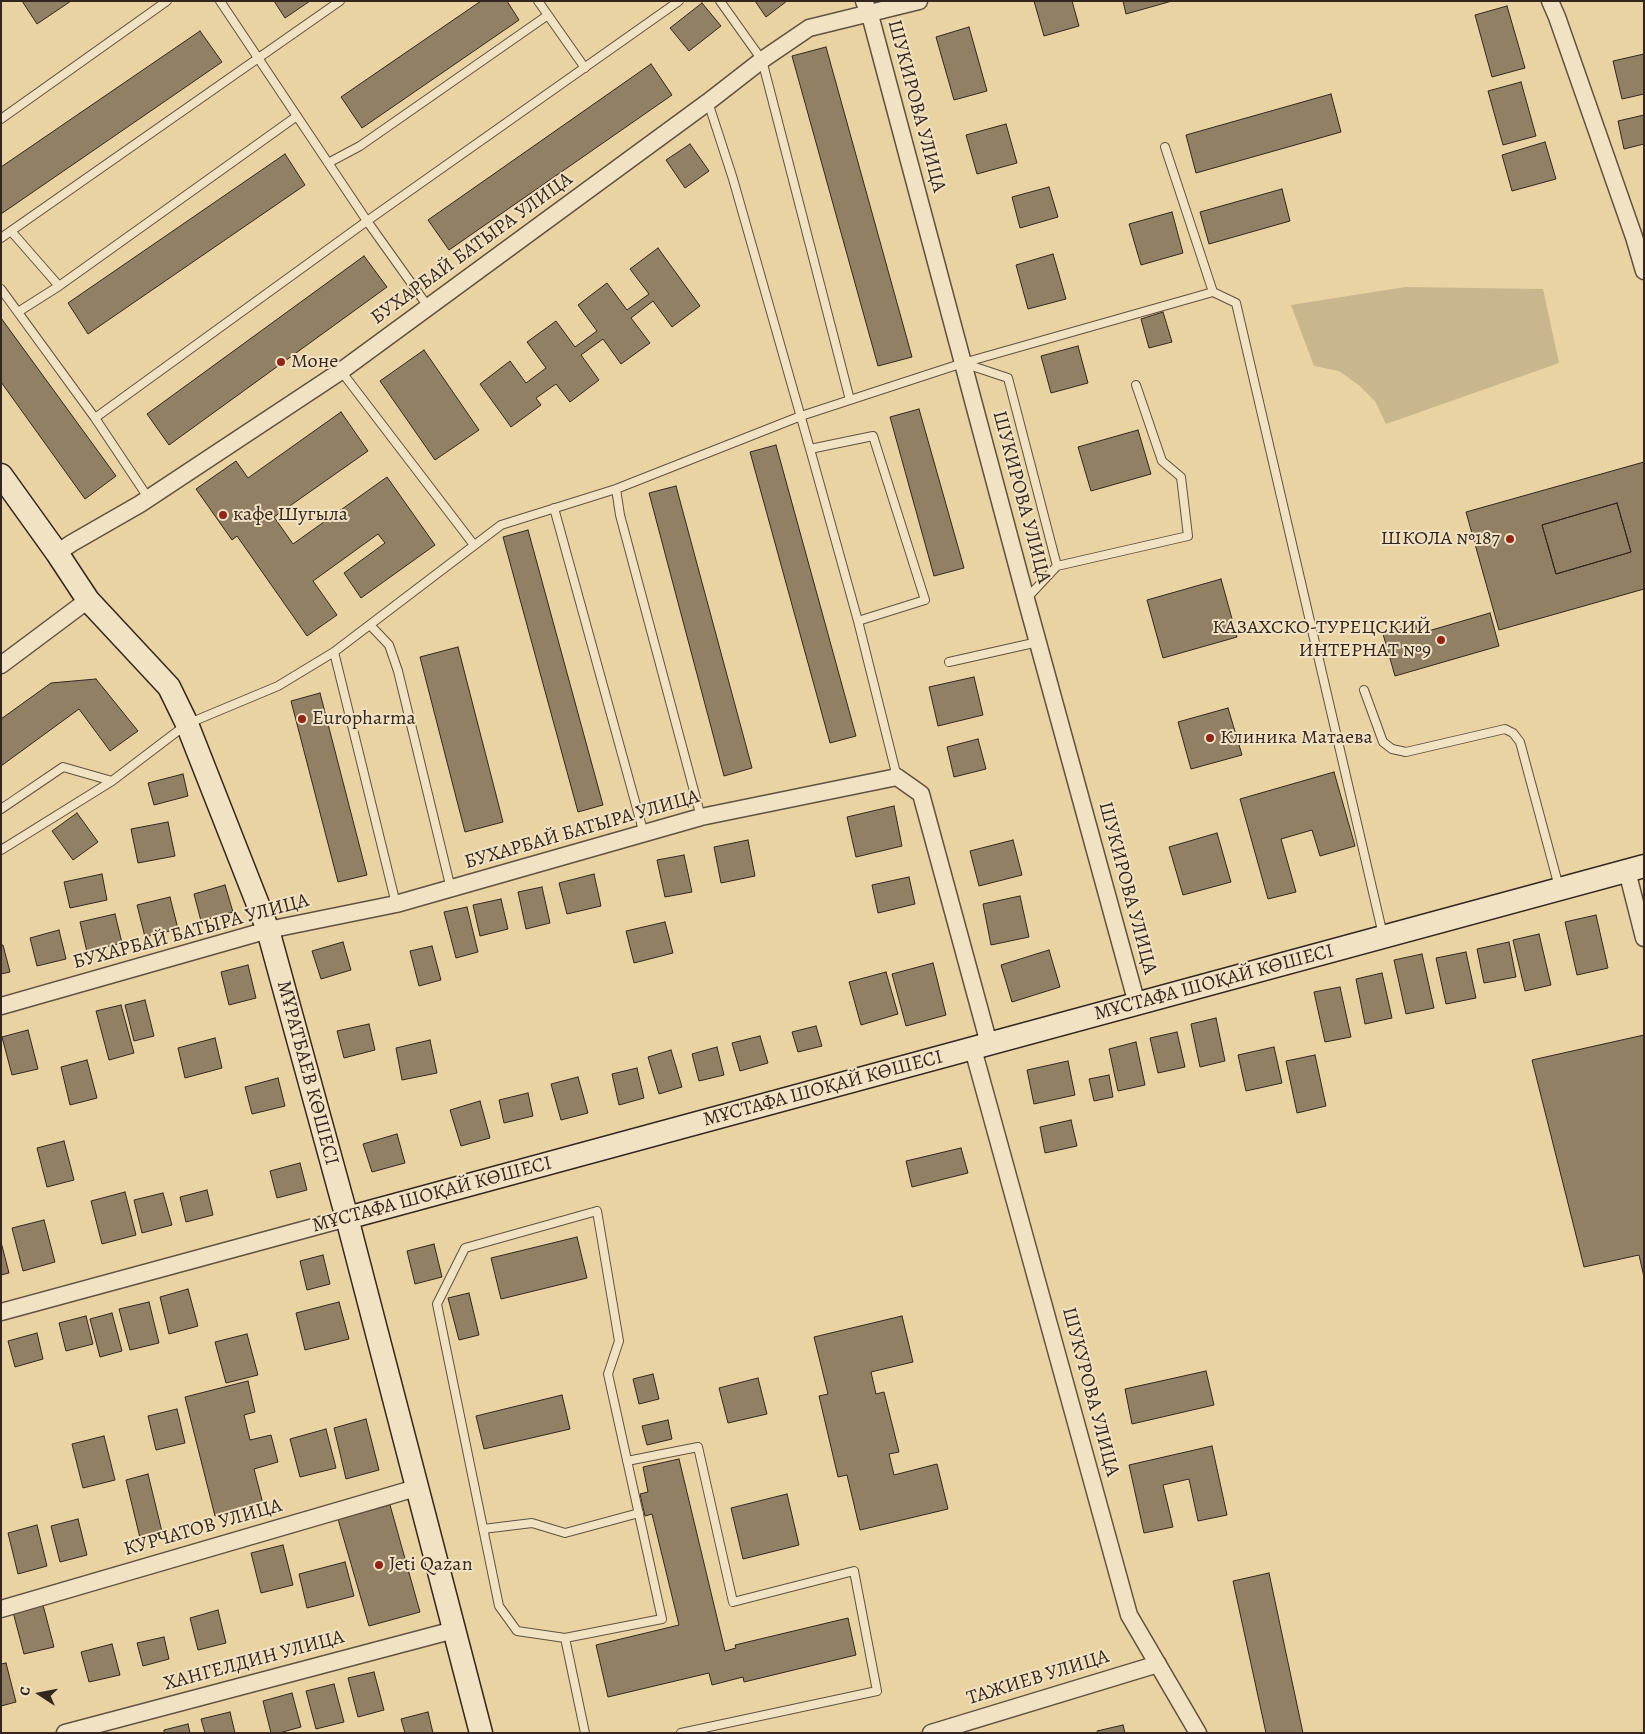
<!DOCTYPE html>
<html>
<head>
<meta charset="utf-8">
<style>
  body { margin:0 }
  #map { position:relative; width:1645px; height:1734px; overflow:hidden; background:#e9d3a3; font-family:Alegreya,serif }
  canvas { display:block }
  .frame { position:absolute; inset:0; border:2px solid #34261f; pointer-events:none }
  .north { position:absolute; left:15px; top:1669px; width:50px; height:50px; -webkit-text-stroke:4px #f1e2c3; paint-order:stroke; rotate:281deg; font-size:14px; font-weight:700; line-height:20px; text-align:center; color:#34261f }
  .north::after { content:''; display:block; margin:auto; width:18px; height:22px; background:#34261f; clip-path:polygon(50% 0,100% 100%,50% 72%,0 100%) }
</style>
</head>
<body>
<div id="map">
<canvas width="1645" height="1734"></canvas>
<div class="frame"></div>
<div class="north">С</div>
</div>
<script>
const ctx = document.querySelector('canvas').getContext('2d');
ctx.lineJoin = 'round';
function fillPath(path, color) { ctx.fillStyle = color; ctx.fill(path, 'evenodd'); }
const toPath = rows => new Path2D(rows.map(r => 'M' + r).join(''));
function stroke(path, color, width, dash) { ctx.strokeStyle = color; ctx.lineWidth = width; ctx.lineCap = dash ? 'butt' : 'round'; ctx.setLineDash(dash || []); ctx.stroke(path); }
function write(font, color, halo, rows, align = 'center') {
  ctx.font = font + ' Alegreya,serif'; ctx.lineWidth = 4; ctx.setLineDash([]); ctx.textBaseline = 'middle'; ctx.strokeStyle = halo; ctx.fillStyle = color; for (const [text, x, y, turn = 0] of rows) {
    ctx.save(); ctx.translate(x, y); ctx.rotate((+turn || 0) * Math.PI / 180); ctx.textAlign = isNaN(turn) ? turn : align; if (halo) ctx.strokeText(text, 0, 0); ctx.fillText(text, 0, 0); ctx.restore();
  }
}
fillPath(toPath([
  [1405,287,1543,289,1559,363,1386,424,1375,401,1360,386,1339,371,1314,366,1291,305]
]), '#cab68d');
const building = toPath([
  [22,1,71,1,37,24,22,1],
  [274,1,310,1,285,18,274,1],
  [481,1,507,1,519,20,362,128,341,97,481,1],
  [755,1,787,1,766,17,755,1],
  [1034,1,1072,1,1079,26,1044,36,1034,1],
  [1123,1,1172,1,1126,14,1123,1],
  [702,3,721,26,689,51,670,28,702,3],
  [1507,6,1525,68,1492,77,1475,15,1507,6],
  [969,27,987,91,954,100,936,37,969,27],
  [200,31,222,62,1,214,1,167,200,31],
  [826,47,912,357,878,366,792,56,826,47],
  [1644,54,1644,94,1622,99,1613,61,1644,54],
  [651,64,672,95,449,250,428,220,651,64],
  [1521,82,1536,136,1503,145,1488,91,1521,82],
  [1331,94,1341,132,1196,173,1186,135,1331,94],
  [1644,115,1644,144,1624,149,1618,121,1644,115],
  [1006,124,1017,163,977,174,966,135,1006,124],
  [1545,142,1556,179,1512,191,1502,155,1545,142],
  [690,144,709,171,685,188,666,160,690,144],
  [285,154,305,185,88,334,68,303,285,154],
  [1049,187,1058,217,1020,228,1012,197,1049,187],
  [1282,189,1290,221,1209,244,1200,212,1282,189],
  [1172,212,1183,253,1141,265,1129,224,1172,212],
  [658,248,700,306,672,327,653,301,631,318,650,343,621,364,603,339,581,355,599,380,570,402,556,384,536,398,541,405,511,427,480,384,510,361,526,383,546,368,527,342,556,321,575,347,597,331,578,305,607,283,627,310,649,294,630,269,658,248],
  [1053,254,1066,299,1028,309,1016,265,1053,254],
  [364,256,387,287,169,445,147,414,364,256],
  [1163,312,1172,342,1149,348,1141,319,1163,312],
  [1,318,116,476,85,499,1,382,1,318],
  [1078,346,1088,383,1051,393,1041,356,1078,346],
  [424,350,479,430,435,460,380,381,424,350],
  [919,409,964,568,934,576,890,417,919,409],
  [341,412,368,451,274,517,293,544,387,477,435,545,361,598,344,573,385,543,378,534,313,581,337,615,307,636,237,536,232,540,196,489,236,461,248,478,341,412],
  [1138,430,1151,474,1091,491,1078,447,1138,430],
  [776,445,856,736,830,743,750,452,776,445],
  [1644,462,1644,589,1499,630,1466,512,1644,462],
  [1617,503,1631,552,1556,574,1542,525,1617,503],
  [676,486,752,768,724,776,649,493,676,486],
  [1617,503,1631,552,1556,574,1542,525,1617,503],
  [528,530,603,805,578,812,503,537,528,530],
  [1221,579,1237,637,1163,658,1147,600,1221,579],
  [1490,613,1499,646,1395,676,1383,634,1416,625,1418,634,1490,613],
  [458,647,503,822,465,832,420,657,458,647],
  [974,677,983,715,938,726,929,687,974,677],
  [96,679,138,731,110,751,79,709,1,766,1,719,51,683,96,679],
  [320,693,367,875,338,882,291,701,320,693],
  [1228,708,1242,755,1191,769,1178,722,1228,708],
  [978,739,986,769,954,777,947,747,978,739],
  [1334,772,1355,846,1320,856,1312,830,1281,839,1296,892,1268,899,1240,799,1334,772],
  [183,774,188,796,154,805,148,783,183,774],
  [894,806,902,846,856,857,847,817,894,806],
  [77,813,98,842,73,860,52,831,77,813],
  [168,822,175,856,138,863,131,829,168,822],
  [1217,833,1231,882,1183,895,1169,847,1217,833],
  [748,840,755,876,721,883,714,847,748,840],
  [1013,840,1022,875,979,886,970,851,1013,840],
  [684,855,692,892,665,897,657,860,684,855],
  [102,874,107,900,70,908,64,882,102,874],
  [594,874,601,906,567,914,559,883,594,874],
  [909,877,915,904,878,913,872,885,909,877],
  [225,885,233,912,201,921,194,894,225,885],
  [542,887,550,923,526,929,518,892,542,887],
  [1020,896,1029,937,991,945,983,904,1020,896],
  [170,897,178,929,145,937,137,905,170,897],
  [501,899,508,929,480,936,473,905,501,899],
  [467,907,478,952,456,958,444,912,467,907],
  [115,914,122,943,87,952,80,922,115,914],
  [1596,915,1608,968,1577,975,1565,922,1596,915],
  [665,922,673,953,634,963,626,931,665,922],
  [59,930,66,959,37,966,30,938,59,930],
  [1539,934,1551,985,1525,991,1513,940,1539,934],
  [343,942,351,970,321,979,312,951,343,942],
  [1509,942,1516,977,1484,983,1477,949,1509,942],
  [1,945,3,945,10,972,1,974,1,945],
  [432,946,441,980,419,986,410,951,432,946],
  [1049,950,1060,987,1012,1002,1001,965,1049,950],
  [1466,952,1476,998,1446,1004,1436,958,1466,952],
  [1422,954,1434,1008,1406,1014,1394,960,1422,954],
  [933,963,946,1015,906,1026,892,974,933,963],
  [248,965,256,998,229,1005,221,972,248,965],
  [886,972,898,1014,861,1025,849,982,886,972],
  [1382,973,1392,1018,1365,1024,1356,979,1382,973],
  [1340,987,1351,1037,1325,1042,1314,992,1340,987],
  [145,1000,154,1036,134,1041,125,1005,145,1000],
  [121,1005,134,1053,109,1060,96,1011,121,1005],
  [1216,1018,1225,1061,1200,1067,1191,1024,1216,1018],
  [369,1024,375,1050,344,1058,337,1031,369,1024],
  [816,1026,822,1046,798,1052,792,1032,816,1026],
  [28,1030,38,1069,12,1075,2,1037,28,1030],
  [1177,1032,1185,1067,1158,1073,1150,1038,1177,1032],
  [1644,1035,1644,1277,1639,1255,1584,1267,1532,1060,1644,1035],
  [760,1036,768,1063,740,1071,732,1043,760,1036],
  [215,1038,222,1068,185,1078,178,1048,215,1038],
  [430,1040,437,1073,402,1080,396,1048,430,1040],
  [1136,1042,1145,1085,1118,1091,1109,1049,1136,1042],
  [717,1047,724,1075,699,1081,692,1054,717,1047],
  [1274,1047,1282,1083,1246,1091,1238,1055,1274,1047],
  [671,1050,682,1087,659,1094,648,1057,671,1050],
  [1315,1055,1326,1106,1297,1113,1286,1061,1315,1055],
  [87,1060,97,1098,70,1105,61,1067,87,1060],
  [1068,1061,1075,1095,1034,1104,1027,1070,1068,1061],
  [637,1068,644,1098,619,1105,612,1074,637,1068],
  [1109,1075,1113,1097,1094,1101,1089,1079,1109,1075],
  [578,1077,588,1113,561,1120,551,1084,578,1077],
  [278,1078,285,1106,252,1114,245,1087,278,1078],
  [528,1093,533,1116,504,1123,499,1100,528,1093],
  [480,1101,490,1138,461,1146,450,1110,480,1101],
  [1071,1120,1077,1146,1045,1153,1040,1127,1071,1120],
  [397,1134,405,1163,372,1172,363,1144,397,1134],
  [64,1141,74,1180,47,1187,37,1148,64,1141],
  [961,1148,968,1173,912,1187,906,1161,961,1148],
  [300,1163,307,1190,277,1198,270,1171,300,1163],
  [207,1190,213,1215,186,1222,180,1197,207,1190],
  [125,1192,136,1235,102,1244,91,1201,125,1192],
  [163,1193,172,1225,142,1233,134,1200,163,1193],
  [44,1220,55,1262,23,1271,12,1228,44,1220],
  [577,1237,587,1278,501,1299,491,1258,577,1237],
  [1,1242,9,1273,1,1275,1,1242],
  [434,1244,442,1277,415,1284,407,1251,434,1244],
  [323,1255,330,1284,307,1290,300,1261,323,1255],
  [188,1289,198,1326,169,1334,160,1297,188,1289],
  [469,1293,479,1335,459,1340,448,1298,469,1293],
  [149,1302,159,1343,130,1350,119,1309,149,1302],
  [339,1302,349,1339,305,1350,296,1313,339,1302],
  [112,1313,122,1351,100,1357,90,1319,112,1313],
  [86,1316,93,1344,66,1351,59,1323,86,1316],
  [902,1316,913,1362,871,1372,876,1394,884,1392,899,1452,889,1454,894,1475,937,1464,948,1509,860,1530,847,1475,838,1477,819,1396,828,1394,814,1337,902,1316],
  [37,1333,43,1359,15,1367,8,1341,37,1333],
  [247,1334,258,1375,226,1383,215,1342,247,1334],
  [1206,1371,1214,1405,1132,1424,1125,1389,1206,1371],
  [653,1374,659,1399,639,1404,633,1379,653,1374],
  [758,1378,767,1414,728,1423,719,1388,758,1378],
  [248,1381,255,1412,244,1415,250,1440,271,1435,278,1462,254,1469,263,1504,215,1516,185,1397,248,1381],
  [562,1395,570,1429,484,1449,476,1416,562,1395],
  [177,1409,185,1443,156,1450,148,1416,177,1409],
  [366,1419,379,1470,346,1479,334,1428,366,1419],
  [668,1420,672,1439,647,1445,642,1426,668,1420],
  [326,1429,336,1468,300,1477,290,1439,326,1429],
  [104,1436,115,1480,83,1488,72,1444,104,1436],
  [1212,1446,1227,1515,1198,1521,1189,1479,1163,1485,1173,1527,1144,1533,1129,1465,1212,1446],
  [679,1459,725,1651,736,1648,735,1645,848,1618,856,1655,744,1682,743,1677,712,1685,709,1673,608,1697,596,1645,679,1625,652,1514,645,1516,640,1494,648,1492,643,1467,679,1459],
  [148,1474,162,1532,140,1538,126,1480,148,1474],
  [787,1494,799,1545,743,1559,731,1508,787,1494],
  [390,1505,420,1612,369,1626,338,1519,390,1505],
  [78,1519,87,1555,60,1562,51,1526,78,1519],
  [37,1525,47,1566,18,1574,8,1533,37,1525],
  [283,1545,293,1585,261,1593,251,1553,283,1545],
  [345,1562,354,1596,307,1608,299,1574,345,1562],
  [1269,1573,1303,1733,1266,1733,1233,1581,1269,1573],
  [43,1605,54,1647,24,1654,13,1612,43,1605],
  [218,1610,226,1643,198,1650,190,1618,218,1610],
  [164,1637,169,1659,143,1666,137,1643,164,1637],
  [112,1644,120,1675,89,1682,81,1652,112,1644],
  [6,1663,16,1702,1,1706,1,1664,6,1663],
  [374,1672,384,1710,358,1717,348,1678,374,1672],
  [334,1684,344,1722,316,1729,306,1691,334,1684],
  [292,1693,301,1727,279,1733,271,1733,263,1701,292,1693],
  [230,1712,235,1733,205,1733,201,1719,230,1712],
  [428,1712,433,1733,405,1733,401,1719,428,1712],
  [188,1724,190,1733,164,1733,164,1730,188,1724],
  [1123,1725,1125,1733,1098,1733,1097,1731,1123,1725]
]);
fillPath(building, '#928064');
stroke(building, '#34261f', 1);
const lane = toPath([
  [220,1,367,221,429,308],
  [538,1,585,68],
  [720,1,762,60,850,400],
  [708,102,733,179,810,449,858,621,897,777],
  [1,119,167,1],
  [1165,147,1213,292],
  [328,163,360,146,548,15],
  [11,231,59,286],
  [1,238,340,1],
  [1,289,95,418,149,499],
  [18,312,59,286,297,116],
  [963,363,1008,378,1057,566,1027,598],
  [341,371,474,545],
  [95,418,367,221,679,1],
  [810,449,873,436,925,600,858,621],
  [616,489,620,515,701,817],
  [554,508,644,834],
  [1057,566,1188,536,1181,477,1162,461,1136,385],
  [370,625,389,645,398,671,451,889],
  [334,652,396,904],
  [949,662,1038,642],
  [1364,690,1383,742,1392,749,1406,752,1505,729,1513,733,1520,742,1559,887],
  [1,809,63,767,112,781],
  [1,850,112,781,187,724,278,686,334,652,501,525,616,489,801,416,963,363,1213,292,1236,303,1383,935],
  [597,1211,619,1341,608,1374,662,1619,565,1638,517,1631,499,1606,437,1304,465,1248,597,1211],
  [627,1461,698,1447,733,1602,854,1571,877,1691,681,1733],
  [483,1529,532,1523,565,1533,639,1513],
  [565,1638,585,1733]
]);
const street = toPath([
  [864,1,870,15,1026,599,1137,1004],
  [1550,1,1557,17,1634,237,1644,271],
  [57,553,72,543,140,504,341,371,708,102,762,60,809,28,919,1],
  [1,665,88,600],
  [1627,871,1644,938],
  [1,1006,268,930,396,904,701,817,897,777,921,794,989,1044],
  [973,1049,1129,1615,1198,1733],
  [1,1312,347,1218],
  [1,1609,416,1488],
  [65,1733,454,1630],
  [931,1733,1158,1664]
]);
const secondary = toPath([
  [1,475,57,553,88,600,169,687,187,724,268,930,347,1218,481,1733],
  [347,1218,1644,866]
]);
stroke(lane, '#615140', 10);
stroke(street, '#615140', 19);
stroke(secondary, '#34261f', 25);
stroke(lane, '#f1e2c3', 8);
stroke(street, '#f1e2c3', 16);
stroke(secondary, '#f1e2c3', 22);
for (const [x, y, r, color] of [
  [281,362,5,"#8f2418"],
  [223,515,5,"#8f2418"],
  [1510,539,5,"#8f2418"],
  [1441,640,5,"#8f2418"],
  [302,719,5,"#8f2418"],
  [1210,738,5,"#8f2418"],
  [379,1565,5,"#8f2418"]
]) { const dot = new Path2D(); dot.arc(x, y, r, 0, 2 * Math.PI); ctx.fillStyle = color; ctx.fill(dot); stroke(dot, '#f1e2c3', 2); }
write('20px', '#34261f', '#f1e2c3', [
  ["ШУКИРОВА УЛИЦА",916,106,75],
  ["БУХАРБАЙ БАТЫРА УЛИЦА",472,249,-36],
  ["ШУКИРОВА УЛИЦА",1021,497,75],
  ["БУХАРБАЙ БАТЫРА УЛИЦА",582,830,-16],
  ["ШУКИРОВА УЛИЦА",1127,888,75],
  ["БУХАРБАЙ БАТЫРА УЛИЦА",191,932,-15],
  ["МҰСТАФА ШОҚАЙ КӨШЕСІ",1214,983,-15],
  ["МҰРАТБАЕВ КӨШЕСІ",307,1073,75],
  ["МҰСТАФА ШОҚАЙ КӨШЕСІ",823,1089,-15],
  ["МҰСТАФА ШОҚАЙ КӨШЕСІ",432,1195,-15],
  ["ШУКУРОВА УЛИЦА",1090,1392,75],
  ["КУРЧАТОВ УЛИЦА",203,1528,-16],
  ["ХАНГЕЛДИН УЛИЦА",254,1661,-15],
  ["ТАЖИЕВ УЛИЦА",1038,1678,-17]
]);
write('20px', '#34261f', '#f1e2c3', [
  ["Моне",291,362],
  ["кафе Шугыла",233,515],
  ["ШКОЛА №187",1500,539,"right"],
  ["КАЗАХСКО-ТУРЕЦСКИЙ",1431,628,"right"],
  ["ИНТЕРНАТ №9",1431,651,"right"],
  ["Europharma",312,719],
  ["Клиника Матаева",1220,738],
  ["Jeti Qazan",389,1565]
], 'left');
</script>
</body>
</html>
